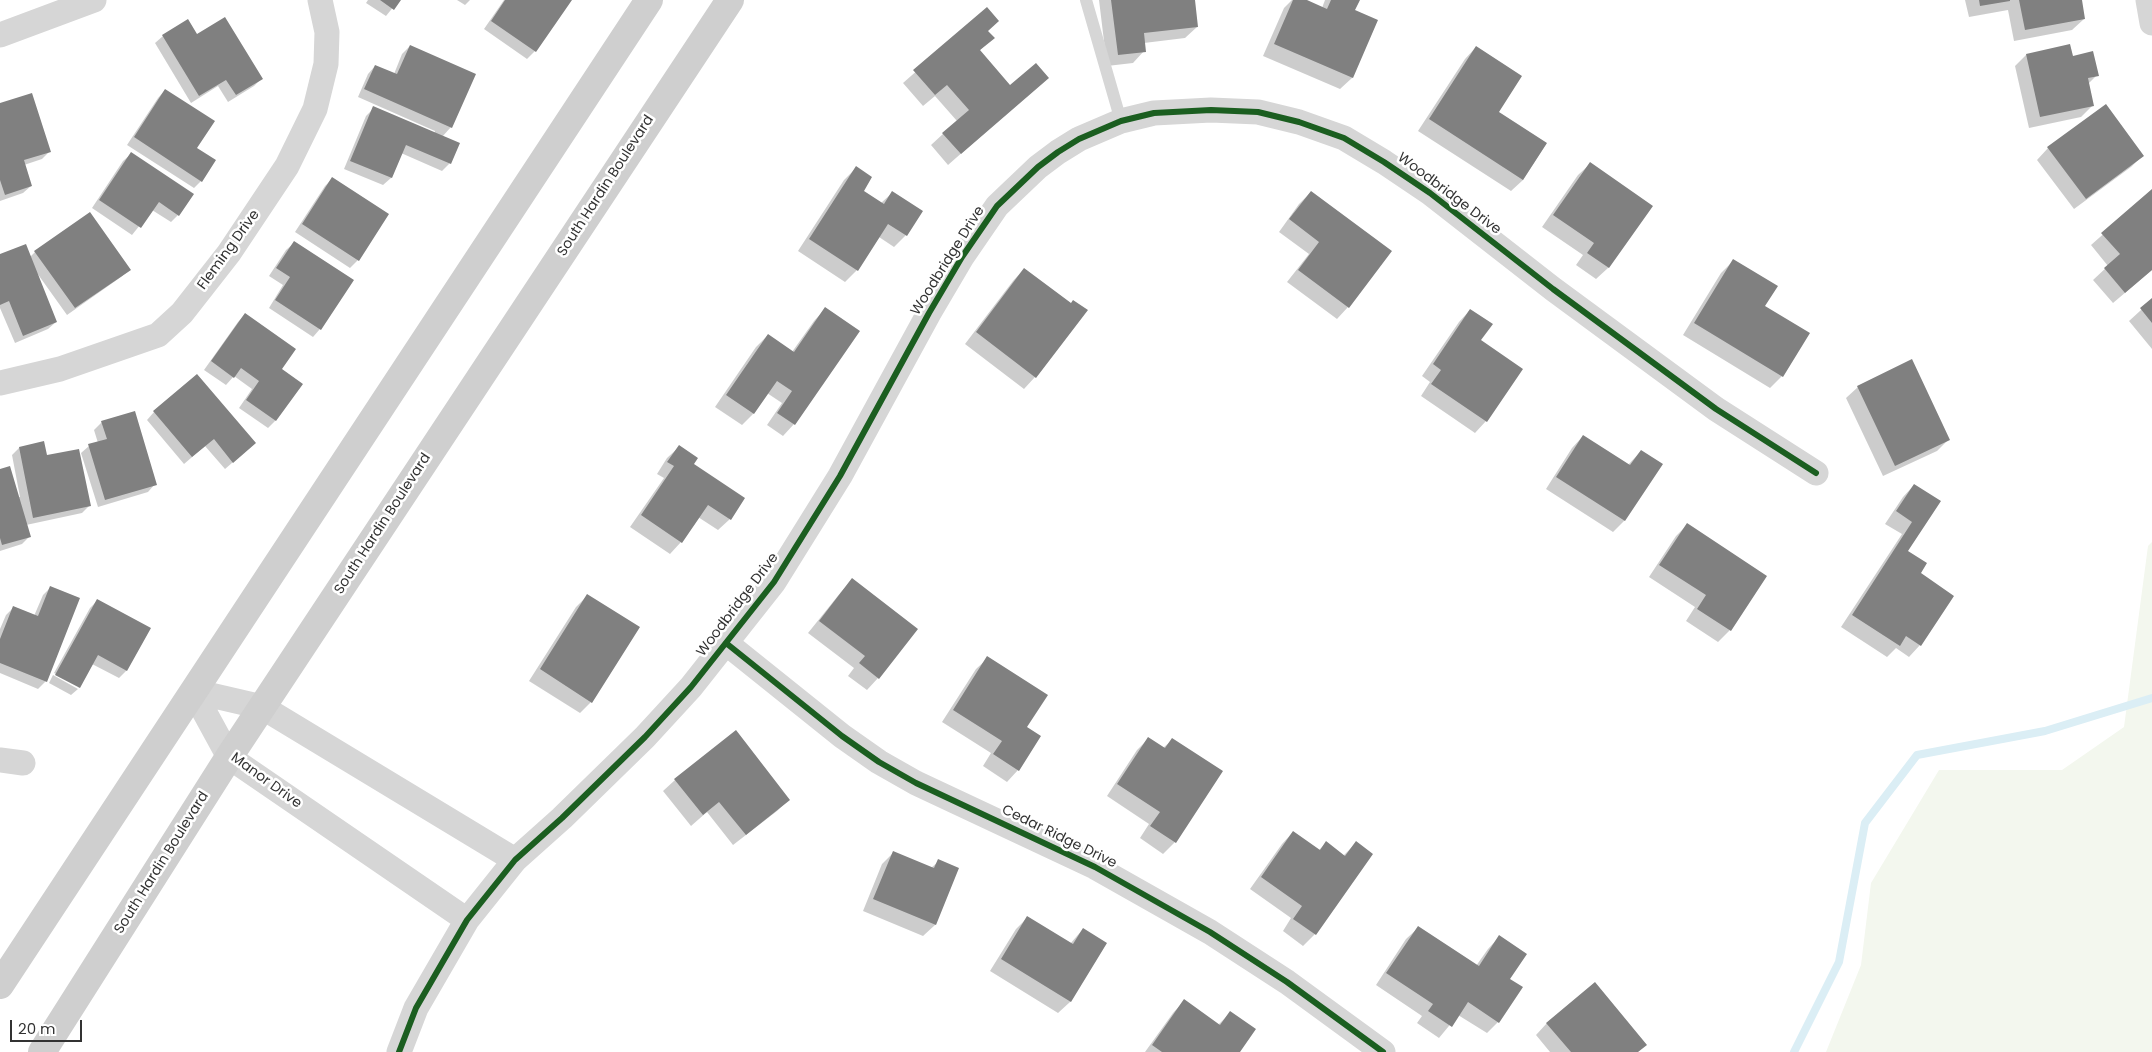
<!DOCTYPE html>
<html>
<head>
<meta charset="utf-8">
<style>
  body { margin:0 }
  #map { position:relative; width:2152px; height:1052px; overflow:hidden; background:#fff; font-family:Poppins,sans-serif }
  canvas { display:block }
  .scale { position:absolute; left:10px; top:1020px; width:72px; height:22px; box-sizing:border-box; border:2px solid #323232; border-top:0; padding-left:6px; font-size:15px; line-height:18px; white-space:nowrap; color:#323232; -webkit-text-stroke:4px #fff; paint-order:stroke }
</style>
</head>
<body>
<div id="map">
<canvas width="2152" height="1052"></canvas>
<div class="scale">20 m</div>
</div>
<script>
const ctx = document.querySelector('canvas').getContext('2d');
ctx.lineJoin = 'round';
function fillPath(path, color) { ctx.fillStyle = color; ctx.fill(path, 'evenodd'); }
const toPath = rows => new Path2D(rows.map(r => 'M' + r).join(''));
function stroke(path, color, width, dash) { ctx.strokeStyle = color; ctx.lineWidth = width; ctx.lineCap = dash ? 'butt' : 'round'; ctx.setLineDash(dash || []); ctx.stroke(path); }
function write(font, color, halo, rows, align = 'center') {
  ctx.font = font + ' Poppins,sans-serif'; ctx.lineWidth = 5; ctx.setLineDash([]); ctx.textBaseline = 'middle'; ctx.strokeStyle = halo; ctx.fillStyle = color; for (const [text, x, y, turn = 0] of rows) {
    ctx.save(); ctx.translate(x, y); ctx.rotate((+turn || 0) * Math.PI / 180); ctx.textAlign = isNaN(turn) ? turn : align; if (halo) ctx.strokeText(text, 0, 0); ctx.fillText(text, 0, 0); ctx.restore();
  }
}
fillPath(toPath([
  [2152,542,2152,1052,1826,1052,1861,965,1871,883,1939,770,2062,770,2124,727,2148,546]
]), '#f3f7ee');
fillPath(toPath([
  [368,0,399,0,386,16,366,3],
  [457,0,470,0,465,5],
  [504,0,570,0,535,51,527,59,484,29],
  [1099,0,1193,0,1197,27,1185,38,1144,43,1144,51,1133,63,1107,66],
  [1292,0,1304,0,1322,8,1325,0,1358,0,1354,11,1377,21,1352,78,1340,89,1263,56,1284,8],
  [1965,0,2080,0,2084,19,2072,30,2014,41,2008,10,1969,17],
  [987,9,987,31,993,38,979,51,1010,86,1047,78,948,165,931,145,957,121,935,96,923,106,903,83],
  [196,35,261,79,254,86,228,102,218,86,191,103,155,43,163,36],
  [410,46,451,127,442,137,450,163,442,171,401,153,391,178,383,185,344,169,366,116,374,108,434,134,435,131,358,97,368,74,375,66,394,74,402,54],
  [1476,47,1497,112,1546,144,1523,180,1511,191,1418,131,1465,59],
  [2026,55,2072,57,2097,75,2088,84,2093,105,2081,117,2029,128,2015,66],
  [165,90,201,181,194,188,127,145,158,98],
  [0,105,50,151,42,159,24,165,31,186,23,193,0,201],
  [2048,148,2143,155,2131,167,2074,209,2037,160],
  [131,154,178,215,171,222,152,210,132,235,92,208,123,161],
  [1590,164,1651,206,1608,268,1596,279,1576,265,1583,255,1542,227,1578,175],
  [856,168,862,191,881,203,892,193,921,212,906,235,894,247,879,237,857,270,845,282,798,251,844,180],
  [332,179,358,260,350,268,295,232,325,186],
  [2152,191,2152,270,2113,303,2093,280,2108,266,2091,245],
  [1311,192,1348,307,1337,319,1287,282,1309,254,1279,232,1299,204],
  [294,243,320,329,313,337,269,308,283,285,269,276,286,250],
  [35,252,129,270,121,277,67,315,37,273,56,322,48,329,15,343,0,308,0,256,30,257],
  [1733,261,1763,307,1782,376,1770,388,1683,335,1721,273],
  [1024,269,1070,304,1035,377,1024,389,965,344,1013,281],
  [2152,300,2152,349,2129,321],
  [825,309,794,424,783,436,767,425,782,403,767,393,753,414,742,425,715,407,756,347,768,335,792,352,814,321],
  [1470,310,1480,341,1486,421,1475,433,1421,396,1430,382,1422,376,1459,322],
  [245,314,280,369,275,421,268,428,239,408,252,389,234,376,226,385,204,370,238,322],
  [1858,387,1949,439,1937,451,1883,476,1846,398],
  [154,412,247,450,225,469,205,446,184,464,147,420],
  [102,422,155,484,148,492,98,507,81,453,89,446,98,443,94,430],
  [1583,436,1628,465,1641,451,1661,464,1624,521,1613,532,1546,489,1572,448],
  [679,447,730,519,718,530,698,517,681,542,670,554,630,527,664,478,657,474,667,458],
  [19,448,46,457,90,505,82,513,26,525,30,536,22,544,0,551,0,470,18,497,20,497,12,455],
  [1914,485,1939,501,1906,551,1919,574,1920,645,1909,657,1896,648,1887,657,1841,627,1902,534,1885,524,1903,497],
  [1687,525,1730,630,1718,642,1686,621,1695,607,1649,577,1676,536],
  [852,580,878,678,867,690,848,676,854,668,808,633,841,592],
  [50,588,46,681,38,689,0,673,0,629,6,615,13,608,34,616,43,595],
  [587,596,591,702,580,713,529,681,576,607],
  [98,600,150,629,126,671,119,678,92,664,78,688,78,686,54,673,90,608],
  [988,658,1025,727,1018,770,1007,782,983,766,991,753,942,722,976,669],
  [53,675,78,689,71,695,49,683],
  [1148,739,1163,748,1172,740,1221,772,1175,842,1163,854,1140,838,1149,824,1107,796,1137,750],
  [675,780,789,799,777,811,733,845,707,812,691,826,663,791],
  [1293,832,1319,850,1326,843,1343,856,1356,843,1315,934,1303,946,1283,931,1291,918,1250,889,1282,844],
  [893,853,931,868,939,861,958,869,935,925,923,936,863,911,882,864],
  [1027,918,1070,944,1083,929,1106,943,1070,1002,1058,1013,990,971,1016,929],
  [1418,928,1476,966,1488,949,1499,937,1508,980,1498,1022,1487,1033,1458,1015,1439,1038,1417,1023,1422,1016,1376,985,1406,939],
  [1184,1001,1218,1025,1230,1013,1238,1052,1145,1052,1173,1013],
  [1547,1023,1637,1052,1550,1052,1536,1035]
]), '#0003');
stroke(toPath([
  [1794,1052,1839,962,1865,823,1917,755,2045,731,2152,698]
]), '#dbeef5', 8);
fillPath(toPath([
  [380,0,401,0,394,10],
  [505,0,572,0,536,52,491,21],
  [1111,0,1195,0,1198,27,1144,33,1146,52,1118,55],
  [1293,0,1307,0,1327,9,1331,0,1360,0,1355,10,1378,20,1353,78,1274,44],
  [1979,0,2010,0,2010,1,1980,6],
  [2019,0,2082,0,2085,19,2025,30],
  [987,7,999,21,988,31,995,38,980,50,1010,85,1036,63,1049,78,961,154,942,133,969,110,947,85,935,95,913,70],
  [225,17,263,79,236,95,226,80,199,96,162,35,188,19,197,34],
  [2070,44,2073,56,2093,51,2099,76,2088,78,2094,106,2040,117,2026,54],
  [410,45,476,74,452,128,364,89,375,65,397,74],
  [1476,46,1522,76,1499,112,1547,143,1523,180,1429,119],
  [165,89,215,121,197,148,216,160,202,182,134,137],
  [32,93,51,152,24,160,32,186,5,195,0,180,0,103],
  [2106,104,2144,156,2086,199,2047,147],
  [373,106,460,143,451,164,406,145,392,178,350,161],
  [131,152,194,194,179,216,159,202,141,228,99,200],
  [1590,162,1653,206,1609,268,1587,253,1594,243,1553,215],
  [856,166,872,177,864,191,884,204,892,191,923,211,907,236,888,224,858,271,809,239],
  [332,177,389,214,359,261,302,224],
  [2152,189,2152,270,2125,293,2104,268,2120,254,2101,233],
  [1311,191,1392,251,1349,308,1298,270,1319,242,1289,219],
  [90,212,131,270,75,308,34,251],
  [294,241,354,280,321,330,275,300,290,277,276,268],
  [26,244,57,322,23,336,9,301,0,305,0,254],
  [1733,259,1778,286,1765,306,1810,333,1783,377,1694,323],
  [1024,268,1071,303,1073,300,1088,310,1036,378,976,332],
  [2152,298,2152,323,2140,308],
  [825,307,860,331,795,425,777,413,792,391,777,381,754,414,726,395,768,334,794,352],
  [1470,309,1493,324,1481,340,1523,369,1487,422,1431,384,1441,370,1433,364],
  [245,313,296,349,282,369,303,384,276,421,246,400,259,381,241,368,234,378,211,361],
  [1912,359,1950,440,1895,466,1857,386],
  [197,374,256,443,233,463,214,439,192,457,153,411],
  [135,411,157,485,105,500,88,444,107,439,101,421],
  [1583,435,1630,465,1641,450,1663,464,1625,521,1556,477],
  [44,441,47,455,79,449,91,506,33,518,19,447],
  [679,445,698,458,694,464,745,498,731,520,708,505,682,543,641,515,674,466,667,462],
  [10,466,31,537,2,545,0,538,0,469],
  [1914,484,1941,501,1908,551,1927,563,1921,573,1954,596,1921,646,1906,636,1900,646,1852,615,1912,522,1896,511],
  [1687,523,1767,576,1731,631,1697,609,1706,595,1659,565],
  [852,578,918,629,879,679,859,663,865,656,819,621],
  [50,586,80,598,47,682,0,663,0,639,13,606,38,616],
  [587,594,640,627,592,703,540,669],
  [97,599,151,628,127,671,98,655,80,688,55,675],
  [987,656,1048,695,1027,727,1041,736,1019,771,993,754,1002,741,953,710],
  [736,730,790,800,746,835,719,802,703,815,674,779],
  [1148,737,1165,748,1172,738,1223,771,1176,843,1150,826,1160,812,1117,784],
  [1293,831,1320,850,1326,841,1345,856,1356,841,1373,854,1316,935,1293,919,1302,906,1261,877],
  [893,851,934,868,938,859,959,868,936,925,873,899],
  [1027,916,1073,944,1083,928,1107,943,1071,1002,1001,959],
  [1418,926,1479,966,1499,935,1527,954,1510,979,1523,987,1499,1023,1468,1002,1452,1027,1428,1011,1433,1004,1386,973],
  [1595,982,1647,1045,1638,1052,1571,1052,1546,1023],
  [1184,999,1220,1025,1230,1011,1256,1029,1240,1052,1162,1052,1152,1045]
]), '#808080');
stroke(toPath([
  [1086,0,1121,121]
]), '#d6d6d6', 12);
stroke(toPath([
  [2148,0,2152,23],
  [0,35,94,0],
  [0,383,60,369,158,335,182,313,229,253,287,166,315,109,326,64,327,32,320,0],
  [726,643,842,736,879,762,916,783,1095,867,1210,932,1287,982,1383,1052],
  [193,691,262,707,515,860],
  [193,691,229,757,467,920],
  [0,760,23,763],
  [399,1052,416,1008,467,920,515,860,562,818,645,737,691,687,774,582,840,476,929,313,962,257,997,206,1038,167,1058,152,1079,139,1121,121,1154,113,1211,110,1258,112,1299,122,1344,138,1384,162,1430,193,1553,289,1716,409,1816,473]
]), '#d6d6d6', 25);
stroke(toPath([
  [0,985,649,0],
  [42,1052,229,757,730,0]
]), '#cfcfcf', 28);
stroke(toPath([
  [726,643,842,736,879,762,916,783,1095,867,1210,932,1287,982,1383,1052],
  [399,1052,416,1008,467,920,515,860,562,818,645,737,691,687,774,582,840,476,929,313,962,257,997,206,1038,167,1058,152,1079,139,1121,121,1154,113,1211,110,1258,112,1299,122,1344,138,1384,162,1430,193,1553,289,1716,409,1816,473]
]), '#1b5e20', 6);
write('14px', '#323232', '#fff', [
  ["South Hardin Boulevard",606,186,-57],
  ["Woodbridge Drive",1449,194,37],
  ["Fleming Drive",229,250,-54],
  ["Woodbridge Drive",948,261,-58],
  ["South Hardin Boulevard",383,524,-57],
  ["Woodbridge Drive",738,605,-53],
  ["Manor Drive",266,781,36],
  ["Cedar Ridge Drive",1059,837,26],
  ["South Hardin Boulevard",162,863,-58]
]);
</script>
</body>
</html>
